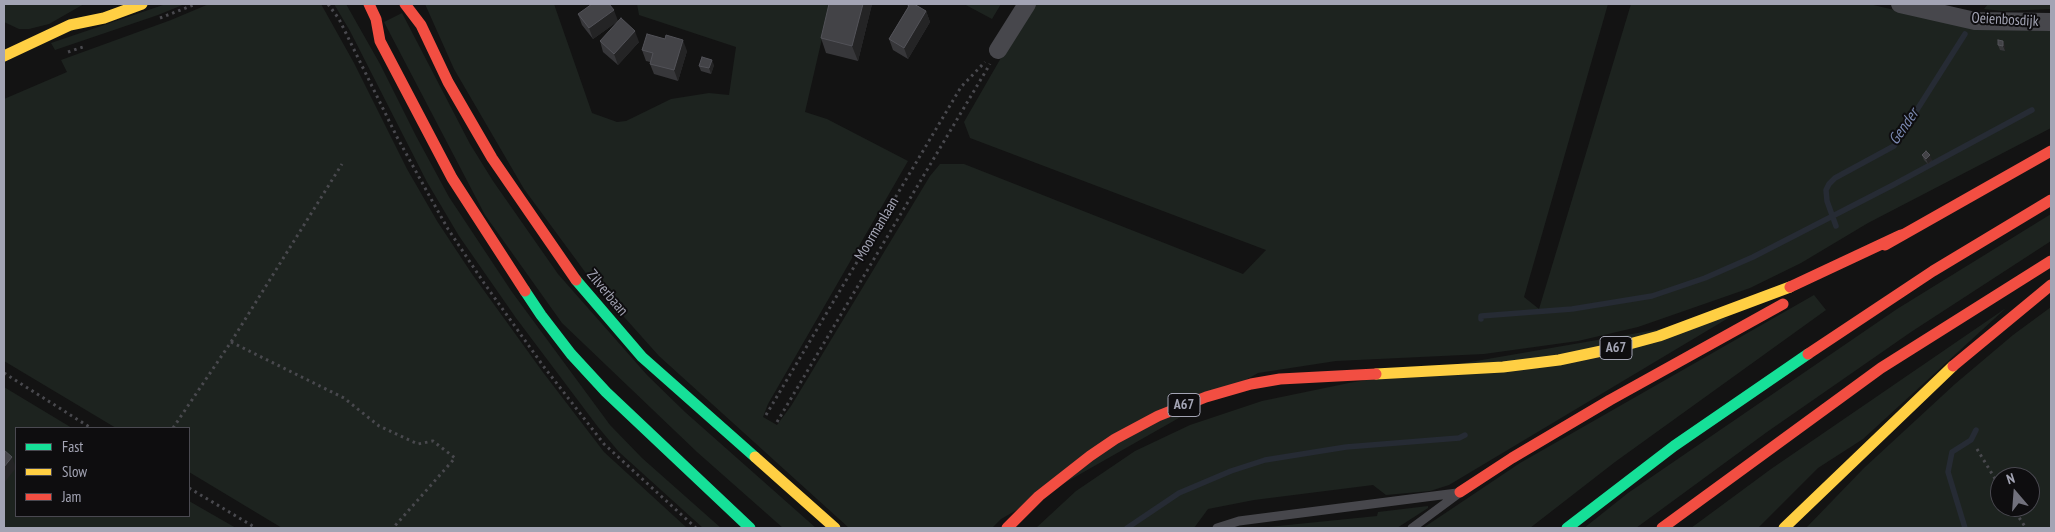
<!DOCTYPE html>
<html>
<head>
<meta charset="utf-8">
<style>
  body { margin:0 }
  #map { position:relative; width:2055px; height:532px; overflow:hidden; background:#131313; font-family:"PT Sans Narrow",sans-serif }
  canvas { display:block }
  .frame { position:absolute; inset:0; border:5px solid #a3a4b4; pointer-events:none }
  .legend { position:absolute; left:15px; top:427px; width:175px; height:90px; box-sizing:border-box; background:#0e0d0f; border:1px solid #4a4951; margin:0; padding:6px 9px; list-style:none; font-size:15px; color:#a3a4b4 }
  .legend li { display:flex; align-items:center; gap:10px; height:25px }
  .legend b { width:25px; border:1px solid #4a4951 }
  .north { position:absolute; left:1990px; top:467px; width:50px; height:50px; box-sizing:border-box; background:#0e0d0f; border:1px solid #4a4951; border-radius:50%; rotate:342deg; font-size:14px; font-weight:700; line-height:20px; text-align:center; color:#a3a4b4 }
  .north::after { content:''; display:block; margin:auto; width:18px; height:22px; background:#71717c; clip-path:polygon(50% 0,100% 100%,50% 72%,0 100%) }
</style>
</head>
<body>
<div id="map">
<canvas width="2055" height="532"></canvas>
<div class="frame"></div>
<ul class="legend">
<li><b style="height:6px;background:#16e098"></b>Fast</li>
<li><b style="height:6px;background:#ffcf43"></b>Slow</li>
<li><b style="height:6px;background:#f24e42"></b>Jam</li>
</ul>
<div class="north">N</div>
</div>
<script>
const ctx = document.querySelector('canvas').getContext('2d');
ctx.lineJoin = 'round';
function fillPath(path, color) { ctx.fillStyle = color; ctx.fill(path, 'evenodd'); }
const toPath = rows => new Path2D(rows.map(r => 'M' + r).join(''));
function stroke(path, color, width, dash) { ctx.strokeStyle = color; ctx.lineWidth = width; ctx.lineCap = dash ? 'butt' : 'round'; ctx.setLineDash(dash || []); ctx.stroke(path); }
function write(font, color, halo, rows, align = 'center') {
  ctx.font = font + ' "PT Sans Narrow",sans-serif'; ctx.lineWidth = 4; ctx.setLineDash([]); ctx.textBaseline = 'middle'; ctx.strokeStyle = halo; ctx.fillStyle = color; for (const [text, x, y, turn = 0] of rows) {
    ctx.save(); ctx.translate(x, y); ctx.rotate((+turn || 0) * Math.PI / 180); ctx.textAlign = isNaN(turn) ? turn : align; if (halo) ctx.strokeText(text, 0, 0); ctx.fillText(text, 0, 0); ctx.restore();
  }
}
fillPath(toPath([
  [4,4,84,4,49,24,29,29,19,29,4,22],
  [166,4,185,4,158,15,55,50,51,43],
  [209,4,321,4,354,63,407,169,437,221,472,274,542,371,604,452,687,528,282,528,189,472,189,428,116,428,4,361,4,99,67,72,61,60,171,20],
  [334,4,346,4,380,64,416,136,449,197,512,292,610,425,642,458,721,528,703,528,619,452,598,427,516,318,459,236,427,182,350,31],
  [425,4,554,4,592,113,617,122,626,121,671,99,709,93,729,95,736,47,639,15,637,4,830,4,805,112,827,119,908,161,768,404,763,417,777,425,791,406,930,176,940,164,964,164,1243,274,1266,250,970,138,964,122,1032,4,1608,4,1524,297,1539,309,1631,4,1869,4,1929,18,2051,28,2051,128,1868,223,1801,263,1750,288,1638,327,1578,341,1484,354,1336,361,1258,373,1001,519,992,528,849,528,659,356,591,280,524,189,454,69],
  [964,4,1001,4,992,19],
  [1988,4,2051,4,2051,9,2003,11,1984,9],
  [402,13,470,144,493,181,558,274,647,375,685,412,816,528,783,528,697,452,562,323,485,215,384,22],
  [2051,214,2051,241,1911,332,1767,432,1636,528,1584,528,1628,493,1897,309],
  [1814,295,1826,310,1615,462,1530,528,1423,528,1520,463],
  [2051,307,2051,528,1806,528,1864,468,1955,384,2013,335],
  [2000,477,2030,477,2030,507,2000,507],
  [2006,308,1863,439,1818,468,1758,528,1691,528,1771,469],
  [1730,317,1449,485,1430,491,1386,495,1373,485,1254,500,1208,509,1194,528,1036,528,1076,491,1135,451,1190,425,1262,401,1349,383],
  [4,387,72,428,16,428,16,516,189,516,189,501,236,528,4,528],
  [1428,506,1428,508,1397,528,1258,528,1377,516,1378,512]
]), '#1d231f');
stroke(toPath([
  [1836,226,1827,201,1826,190,1829,184,1835,178,1894,146,1965,34],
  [1481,319,1481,316,1572,309,1652,296,1705,278,1753,257,1893,185,2032,110],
  [1127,528,1179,493,1231,471,1265,460,1346,447,1459,438,1465,435],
  [1965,528,1948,472,1952,452,1971,440,1976,430]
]), '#262b34', 5.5);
stroke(toPath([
  [328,4,339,19,397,137,430,197,448,229,484,283,544,367,604,444,696,528],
  [160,18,196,4],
  [68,52,83,47],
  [231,342,344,398,379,426,418,444,433,441,455,458,393,528],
  [4,373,91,428],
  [766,415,961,87,985,62],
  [777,422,990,64],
  [173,428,231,342,342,164],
  [1977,449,2000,487],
  [189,488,256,528],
  [2012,507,2026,528]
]), '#49494e', 3, [2.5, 4]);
stroke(toPath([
  [1217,528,1239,521,1457,493],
  [1412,528,1458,494]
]), '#47474c', 9);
stroke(toPath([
  [1900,4,1975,21,2051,22],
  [998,50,1027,4]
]), '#47474c', 18);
stroke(toPath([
  [576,280,642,357,755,457],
  [525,291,541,315,571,354,606,392,750,528],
  [1567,528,1674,446,1808,354]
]), '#16e098', 11);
stroke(toPath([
  [4,56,70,25,104,18,142,4],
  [1376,374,1503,367,1559,360,1611,349,1659,336,1790,287],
  [755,457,835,528],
  [1784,528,1953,366]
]), '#ffcf43', 11);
stroke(toPath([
  [369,4,376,19,380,41,452,178,525,291],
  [405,4,421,25,448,82,492,158,576,280],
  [1885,245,2051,151],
  [1790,287,1901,235],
  [1808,354,1933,271,2051,200],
  [1953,366,2051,285],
  [1460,492,1512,458,1610,400,1783,304],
  [1007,528,1039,496,1090,456,1115,439,1158,416,1206,397,1251,384,1280,379,1376,374],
  [1662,528,1881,368,2051,261]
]), '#f24e42', 11);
fillPath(toPath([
  [872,4,858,61,826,53,821,38],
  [907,4,926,11,930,22,908,59,893,50,889,39,908,7],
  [578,14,618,21,593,39,582,25],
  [665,39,687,51,678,81,654,74,650,64,650,62,646,61,642,50],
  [600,41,639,42,618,65,603,52],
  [1998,45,2005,46,2005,51,2000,50],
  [714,65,711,74,701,71,699,66],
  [1922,155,1932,160,1928,164,1924,160]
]), '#37373a');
fillPath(toPath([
  [863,4,872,4,858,61,852,46],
  [614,10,618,21,593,39,589,28],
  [926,11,930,22,908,59,904,48],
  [635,31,639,42,618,65,614,54],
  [683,40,687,51,678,81,674,70],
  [2003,41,2005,46,2005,51,2003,46],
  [712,60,714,65,711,74,709,68],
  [1930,155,1932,160,1928,164,1926,159],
  [12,457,16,468,4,483,4,467]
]), '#242425');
const building = toPath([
  [592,4,609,4,614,10,589,28,578,14,592,4],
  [829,4,863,4,852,46,821,38,829,4],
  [907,4,914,4,926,11,904,48,889,39,909,6,907,4],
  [621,18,635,31,614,54,600,41,621,18],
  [647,34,665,39,666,35,683,40,674,70,650,64,653,53,642,50,647,34],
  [1998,40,2003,41,2003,46,1998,45,1998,40],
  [702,57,712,60,709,68,699,66,702,57],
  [1926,151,1930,155,1926,159,1922,155,1926,151],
  [4,450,12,457,4,467,4,450]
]);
fillPath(building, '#434347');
stroke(building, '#525258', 1);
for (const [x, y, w] of [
  [1616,348,32],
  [1184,405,32]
]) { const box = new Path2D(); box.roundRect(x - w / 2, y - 11.5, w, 23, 4); ctx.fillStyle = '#0e0d0f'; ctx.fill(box); stroke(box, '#a3a4b4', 1); }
write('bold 14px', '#a3a4b4', null, [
  ["A67",1616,348],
  ["A67",1184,405]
]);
write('15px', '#a3a4b4', '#0e0d0f', [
  ["Oeienbosdijk",2005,20,3],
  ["Moormanlaan",877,229,-59],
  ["Zilverbaan",607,293,50]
]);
write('italic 16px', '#7a88b0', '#0e0d0f', [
  ["Gender",1904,127,-55]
]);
</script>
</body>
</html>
